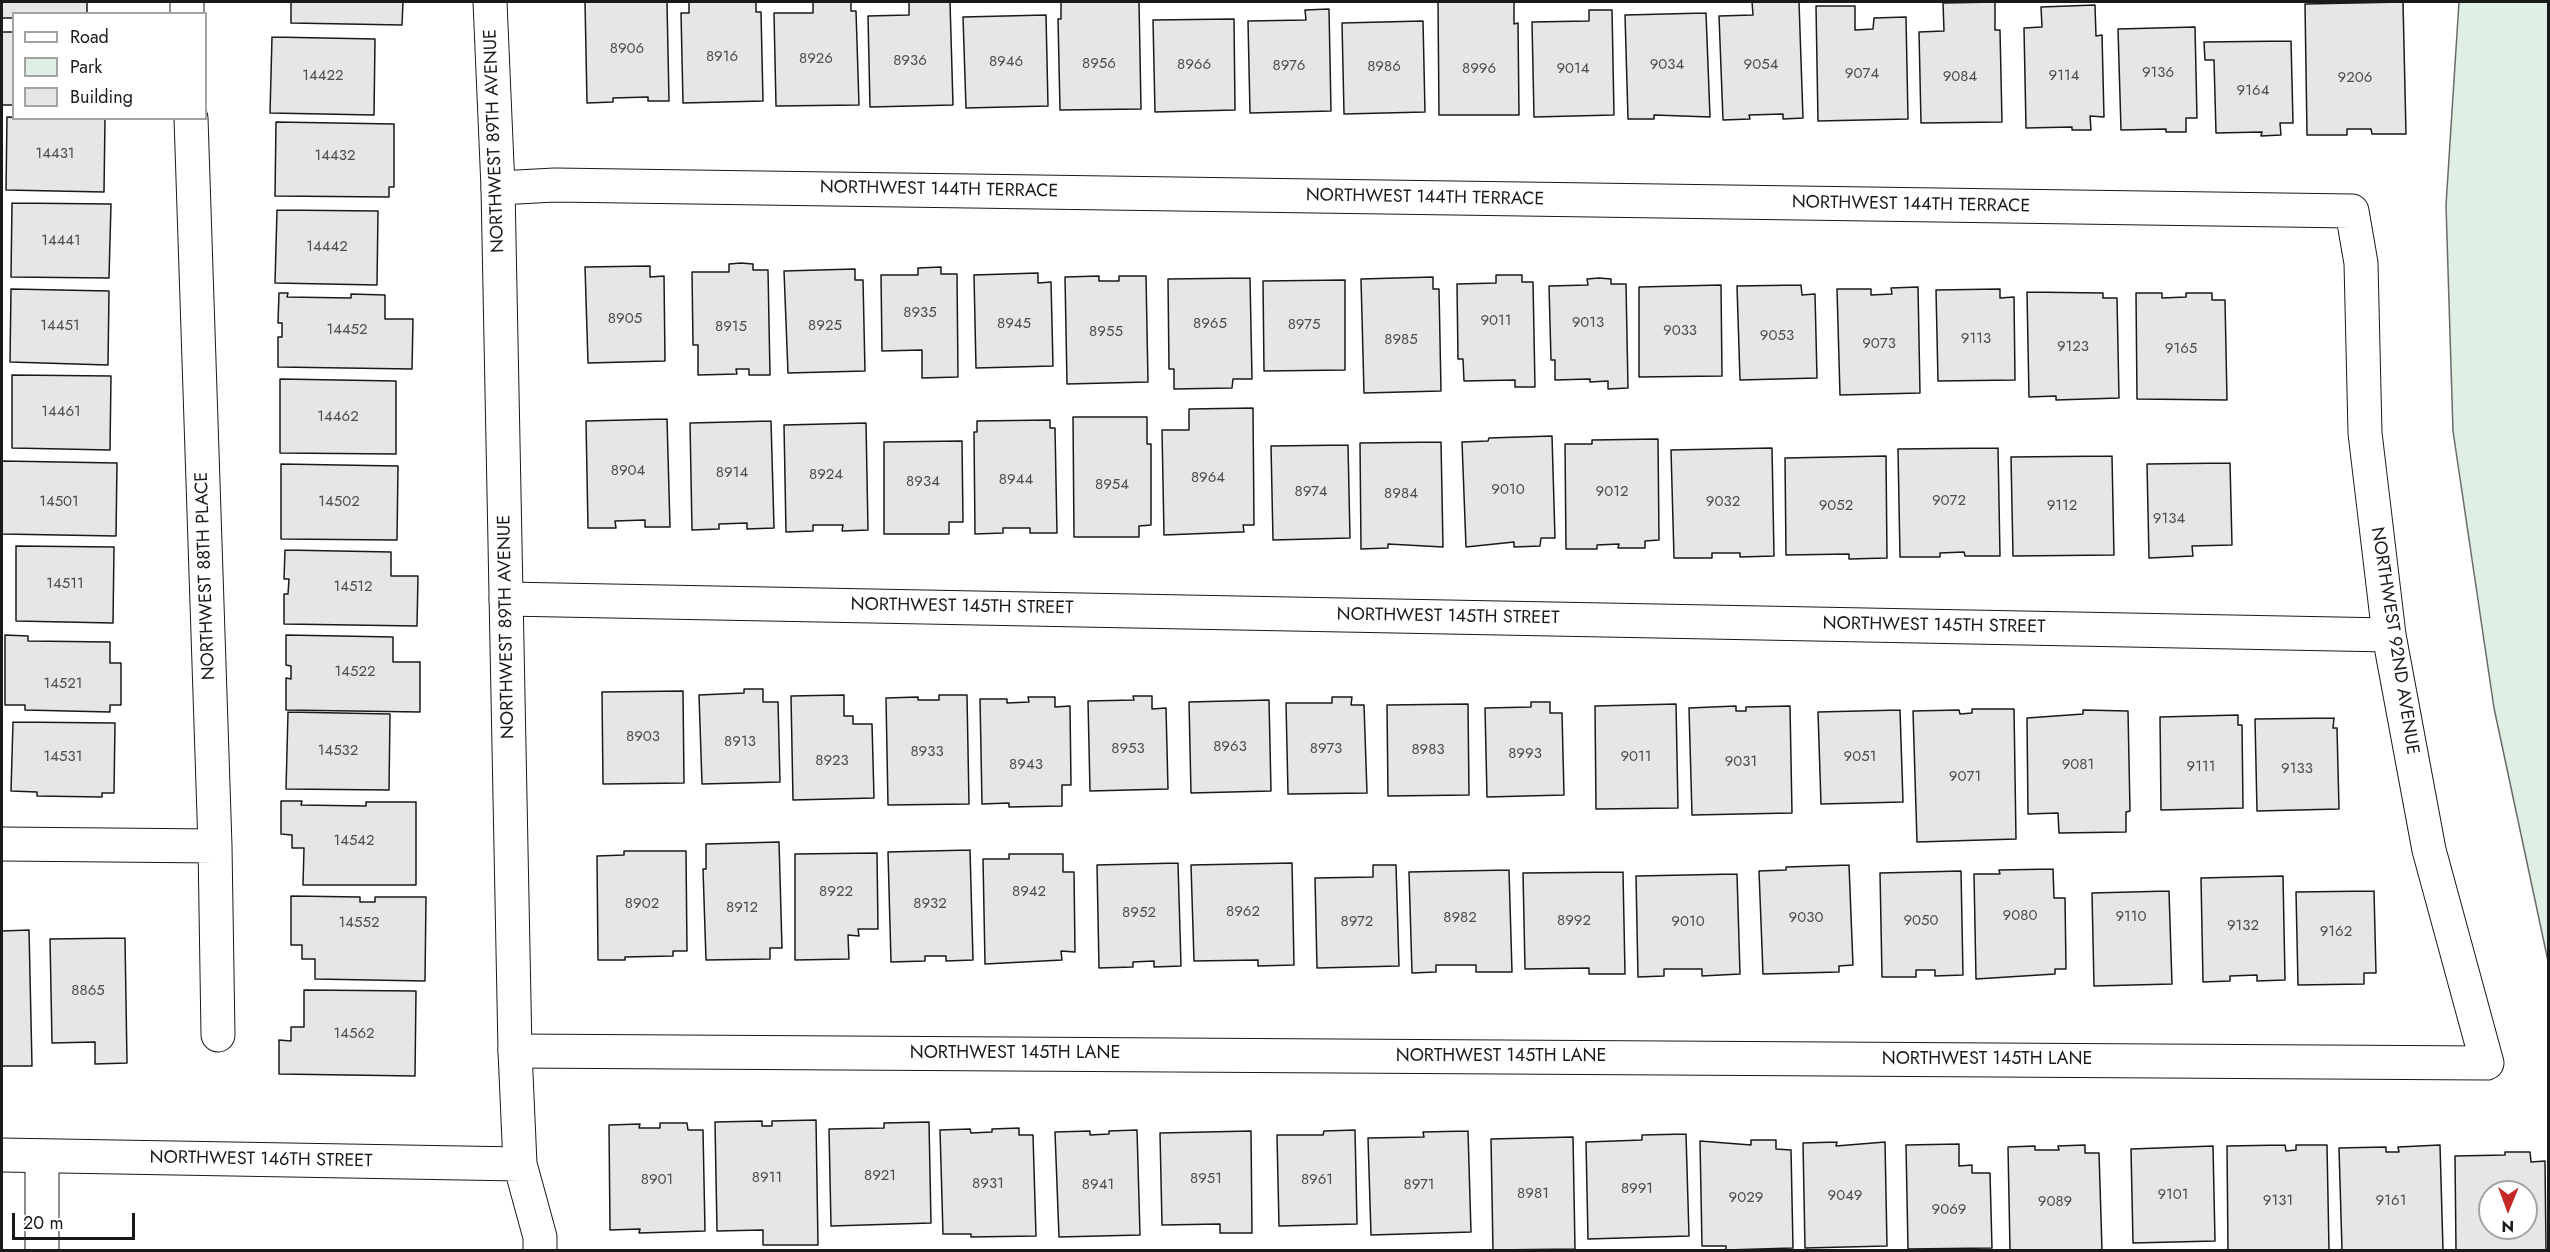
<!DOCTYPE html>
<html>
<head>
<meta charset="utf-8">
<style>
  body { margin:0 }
  #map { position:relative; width:2550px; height:1252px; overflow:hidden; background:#fff; font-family:Jost,sans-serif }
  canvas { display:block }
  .frame { position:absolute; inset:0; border:3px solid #1a1a1a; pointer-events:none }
  .legend { position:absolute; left:12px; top:12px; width:195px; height:108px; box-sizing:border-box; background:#fff; border:2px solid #a3a3a3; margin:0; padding:8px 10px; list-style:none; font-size:18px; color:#1a1a1a }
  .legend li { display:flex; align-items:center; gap:12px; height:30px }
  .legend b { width:30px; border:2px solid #a3a3a3 }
  .north { position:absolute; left:2478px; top:1180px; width:60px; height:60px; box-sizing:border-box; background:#fff; border:2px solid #a3a3a3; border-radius:50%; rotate:181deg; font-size:16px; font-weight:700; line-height:24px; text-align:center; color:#1a1a1a }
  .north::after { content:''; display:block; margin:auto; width:21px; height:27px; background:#c62828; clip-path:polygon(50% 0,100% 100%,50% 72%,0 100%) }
  .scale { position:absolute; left:12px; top:1213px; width:123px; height:27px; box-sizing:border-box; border:3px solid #1a1a1a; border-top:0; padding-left:8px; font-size:18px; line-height:21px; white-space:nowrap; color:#1a1a1a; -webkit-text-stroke:4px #fff; paint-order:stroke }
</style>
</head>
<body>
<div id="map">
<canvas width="2550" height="1252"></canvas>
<div class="frame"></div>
<ul class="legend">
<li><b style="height:8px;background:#fff"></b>Road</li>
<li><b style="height:16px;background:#e0efe3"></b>Park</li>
<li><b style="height:16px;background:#e6e6e6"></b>Building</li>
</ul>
<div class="north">N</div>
<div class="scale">20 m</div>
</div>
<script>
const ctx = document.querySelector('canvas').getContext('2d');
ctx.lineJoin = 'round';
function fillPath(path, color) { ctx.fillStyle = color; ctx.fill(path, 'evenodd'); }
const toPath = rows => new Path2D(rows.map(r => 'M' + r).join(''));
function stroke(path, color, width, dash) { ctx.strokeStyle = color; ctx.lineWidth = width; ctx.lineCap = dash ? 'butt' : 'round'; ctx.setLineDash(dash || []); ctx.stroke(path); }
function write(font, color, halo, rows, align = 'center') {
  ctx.font = font + ' Jost,sans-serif'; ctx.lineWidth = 4.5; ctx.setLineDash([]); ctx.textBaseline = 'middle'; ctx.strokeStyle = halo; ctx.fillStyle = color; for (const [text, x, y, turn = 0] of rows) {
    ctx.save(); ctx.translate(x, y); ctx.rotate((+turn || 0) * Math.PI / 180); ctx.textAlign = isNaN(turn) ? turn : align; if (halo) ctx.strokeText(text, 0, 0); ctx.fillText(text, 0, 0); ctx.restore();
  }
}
const green = toPath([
  [2459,2,2548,2,2548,961,2494,708,2453,431,2446,205,2459,2]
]);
fillPath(green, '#e0efe3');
stroke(green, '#6a6a6a', 1.5);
const building = toPath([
  [2,2,87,2,87,14,14,14,14,18,2,18,2,2],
  [279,2,403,2,402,25,291,23,291,2,279,2],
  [585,2,667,2,669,101,648,101,648,97,613,98,613,102,587,103,585,2],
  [689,2,756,2,756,12,761,12,763,101,683,103,681,13,689,13,689,2],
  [813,2,851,2,851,11,856,11,859,105,776,106,774,13,813,13,813,2],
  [909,2,950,2,953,105,870,107,868,16,909,15,909,2],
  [1061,2,1139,2,1141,109,1060,110,1058,19,1061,19,1061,2],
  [1438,2,1514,2,1514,24,1518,23,1519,115,1439,115,1438,2],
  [1752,2,1799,2,1803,118,1783,119,1783,114,1749,115,1750,119,1723,120,1719,16,1753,15,1752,2],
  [1995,2,1995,30,2000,30,2002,122,1921,123,1919,32,1944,31,1943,3,1995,2],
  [2403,2,2406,134,2372,134,2371,129,2347,129,2347,135,2307,135,2305,4,2403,2],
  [2095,5,2096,36,2102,35,2104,117,2090,116,2091,130,2072,130,2072,127,2026,128,2024,28,2042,27,2041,7,2095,5],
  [1816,6,1855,6,1855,30,1873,29,1874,18,1906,17,1908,119,1818,121,1816,6],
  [1329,9,1331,111,1250,113,1248,21,1306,20,1305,10,1329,9],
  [1589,10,1612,10,1614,115,1534,117,1532,22,1589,21,1589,10],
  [1706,13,1710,117,1654,115,1654,119,1628,119,1625,15,1706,13],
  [1046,15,1048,106,966,108,963,17,1046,15],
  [1234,19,1235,110,1155,112,1153,20,1234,19],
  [1423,21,1425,112,1344,114,1342,23,1423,21],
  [2195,27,2197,118,2186,118,2186,132,2166,132,2166,129,2121,130,2118,29,2195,27],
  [2,32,14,32,14,105,2,105,2,32],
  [272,37,375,39,374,115,270,113,272,37],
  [2291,41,2293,123,2280,123,2281,135,2261,136,2262,132,2216,133,2214,60,2205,60,2204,42,2291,41],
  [7,117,105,119,104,192,6,190,7,117],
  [276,122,394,124,394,187,389,187,389,197,275,196,276,122],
  [12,203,111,204,109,278,11,277,12,203],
  [277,210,378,211,377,285,275,283,277,210],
  [741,263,753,264,753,270,768,270,770,375,749,375,749,369,736,369,737,374,698,375,698,345,693,345,692,272,729,272,729,264,741,263],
  [650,266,650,277,664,276,665,361,588,363,585,267,650,266],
  [941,267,941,274,957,274,958,377,922,378,922,350,882,351,881,275,918,275,918,268,941,267],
  [855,269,855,280,863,280,865,371,788,373,784,271,855,269],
  [1038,273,1038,283,1051,282,1053,366,976,368,974,275,1038,273],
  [1496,275,1522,275,1522,282,1533,282,1535,387,1515,387,1515,380,1464,381,1463,359,1458,359,1457,284,1496,283,1496,275],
  [1099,276,1099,281,1119,281,1119,276,1146,276,1148,382,1067,384,1065,277,1099,276],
  [1433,277,1433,289,1439,289,1441,391,1364,393,1361,279,1433,277],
  [1250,278,1252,379,1233,379,1232,388,1174,389,1174,369,1169,369,1168,279,1250,278],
  [1599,278,1611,279,1611,284,1626,284,1628,388,1608,389,1608,381,1590,382,1590,379,1555,380,1555,360,1551,360,1549,286,1588,285,1587,279,1599,278],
  [1345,280,1345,370,1264,371,1263,281,1345,280],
  [1721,285,1722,376,1639,377,1639,287,1721,285],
  [1801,285,1802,295,1815,294,1817,378,1740,380,1737,286,1801,285],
  [1918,287,1920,393,1840,395,1837,289,1871,289,1871,295,1892,294,1891,288,1918,287],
  [11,289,109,291,108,365,10,362,11,289],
  [2000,289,2000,298,2014,297,2015,380,1938,381,1936,290,2000,289],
  [2027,292,2103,293,2103,298,2117,298,2119,398,2056,400,2056,396,2029,397,2027,292],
  [279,293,288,293,287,297,351,298,351,294,385,295,385,319,413,319,412,369,278,367,278,337,282,337,282,323,278,323,279,293],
  [2136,293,2162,293,2162,298,2186,297,2186,293,2212,293,2212,300,2225,300,2227,400,2137,399,2136,293],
  [12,375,111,376,110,450,12,448,12,375],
  [280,379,396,381,396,454,280,453,280,379],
  [1253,408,1254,525,1243,525,1244,532,1240,532,1164,535,1162,430,1189,430,1189,409,1253,408],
  [1073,417,1147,417,1147,444,1151,444,1151,525,1139,526,1139,537,1074,537,1073,417],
  [667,419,670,527,645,527,645,520,615,521,616,528,588,528,586,421,667,419],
  [1050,420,1050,428,1055,428,1057,533,1030,533,1030,528,1003,528,1003,533,975,534,974,432,977,432,977,421,1050,420],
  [771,421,774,528,747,529,747,523,719,524,719,529,692,530,690,423,771,421],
  [866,423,868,530,842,531,843,525,813,525,813,531,786,532,784,425,866,423],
  [1552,436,1555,538,1541,538,1540,546,1514,547,1514,542,1466,547,1462,442,1488,441,1489,438,1552,436],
  [1658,439,1659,540,1645,541,1645,548,1618,548,1619,544,1597,545,1597,549,1566,549,1565,444,1592,444,1592,440,1658,439],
  [962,441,963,522,949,522,949,534,884,534,884,442,962,441],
  [1441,442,1443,547,1388,544,1388,548,1361,549,1360,443,1441,442],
  [1348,445,1350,538,1273,540,1271,446,1348,445],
  [1772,448,1774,556,1740,557,1740,553,1712,553,1712,558,1674,558,1671,450,1772,448],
  [1998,448,2000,556,1965,556,1964,552,1940,553,1940,557,1900,557,1898,449,1998,448],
  [1886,456,1887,558,1849,559,1849,554,1786,555,1785,458,1886,456],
  [2112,456,2114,555,2013,556,2011,457,2112,456],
  [2,461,117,463,116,536,2,534,2,461],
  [2230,463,2232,545,2192,546,2193,556,2149,558,2147,464,2230,463],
  [281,464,398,466,397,540,281,539,281,464],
  [16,546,114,547,113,623,16,621,16,546],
  [285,550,391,552,391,576,418,576,417,626,284,624,284,594,288,594,289,579,284,579,285,550],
  [5,635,28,636,28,641,110,642,110,663,121,663,121,705,110,705,110,712,25,710,25,705,5,705,5,635],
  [286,635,393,637,393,662,420,662,420,712,286,710,286,678,291,679,291,666,286,665,286,635],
  [744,689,763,689,763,702,778,702,780,782,702,784,699,695,744,693,744,689],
  [683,691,684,783,603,784,602,692,683,691],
  [844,695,844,716,853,716,853,724,872,724,874,798,793,800,791,696,844,695],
  [939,695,967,695,969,804,888,805,886,698,918,697,918,700,939,700,939,695],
  [1133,696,1152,696,1152,709,1166,708,1168,789,1090,791,1088,701,1134,700,1133,696],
  [1028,697,1055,697,1055,707,1070,706,1071,785,1062,785,1062,806,1009,807,1009,803,982,804,980,699,1007,699,1007,703,1029,702,1028,697],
  [1332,697,1352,697,1351,705,1364,705,1367,793,1288,794,1286,703,1332,703,1332,697],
  [1269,700,1271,791,1191,793,1189,702,1269,700],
  [1531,702,1550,702,1550,713,1562,713,1564,795,1487,797,1485,708,1531,707,1531,702],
  [1468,704,1469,795,1388,796,1387,705,1468,704],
  [1676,704,1678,808,1596,809,1595,706,1676,704],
  [1736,706,1736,711,1746,711,1746,707,1790,706,1792,813,1692,815,1689,708,1736,706],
  [1972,709,2014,709,2016,839,1917,842,1913,711,1959,710,1960,714,1972,713,1972,709],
  [1900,710,1903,802,1821,804,1818,712,1900,710],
  [2083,710,2128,711,2130,811,2126,812,2126,832,2059,833,2058,813,2028,814,2027,718,2083,714,2083,710],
  [288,712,390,714,389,790,286,789,288,712],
  [2238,715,2238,725,2242,725,2243,808,2161,810,2160,717,2238,715],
  [2334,718,2333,728,2337,728,2339,809,2257,811,2255,719,2334,718],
  [13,722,115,723,114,793,102,793,102,797,37,796,37,792,11,791,13,722],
  [281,801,302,801,301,805,366,806,366,802,416,802,416,885,303,885,304,848,292,848,292,835,281,834,281,801],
  [779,842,782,948,770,948,770,959,706,960,703,869,706,869,706,844,779,842],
  [970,850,973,960,946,961,946,956,925,956,925,961,891,962,888,852,970,850],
  [624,851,686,851,687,951,673,951,673,956,625,957,625,960,598,960,597,856,624,855,624,851],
  [877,853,878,929,858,929,859,936,848,935,849,959,795,960,795,854,877,853],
  [1009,854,1063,854,1063,872,1074,872,1075,952,1061,951,1062,960,985,964,983,859,1009,859,1009,854],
  [1178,863,1181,966,1154,967,1154,961,1133,962,1133,967,1099,968,1097,865,1178,863],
  [1292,863,1294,965,1258,966,1258,960,1194,961,1191,865,1292,863],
  [1373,865,1396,865,1399,966,1317,968,1315,878,1373,877,1373,865],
  [1849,865,1853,965,1839,966,1839,972,1763,974,1759,871,1786,870,1786,867,1849,865],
  [2053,869,2054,898,2065,898,2066,969,2055,969,2055,974,1976,979,1974,874,2000,874,1999,870,2053,869],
  [1509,870,1512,972,1476,972,1476,965,1436,965,1436,972,1412,973,1409,872,1509,870],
  [1961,871,1963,975,1935,976,1935,970,1916,970,1916,977,1882,977,1880,873,1961,871],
  [1623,872,1625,974,1589,974,1589,968,1525,969,1523,873,1623,872],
  [1737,874,1740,974,1702,976,1702,969,1664,969,1664,976,1638,977,1636,876,1737,874],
  [2283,876,2285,980,2257,981,2257,975,2230,976,2230,981,2203,982,2201,878,2283,876],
  [2169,891,2172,984,2094,986,2092,893,2169,891],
  [2374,891,2376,973,2364,973,2364,984,2298,985,2296,892,2374,891],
  [291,896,360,897,360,902,375,902,375,897,426,897,425,981,315,979,315,959,302,959,302,945,291,945,291,896],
  [29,930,32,1066,2,1066,2,931,29,930],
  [125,938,127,1063,95,1064,95,1042,52,1043,50,939,125,938],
  [304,990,416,991,415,1076,279,1074,279,1040,291,1041,291,1027,304,1027,304,990],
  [816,1120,818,1245,763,1245,763,1230,717,1231,715,1122,762,1121,762,1126,772,1126,772,1121,816,1120],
  [929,1122,931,1223,831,1226,829,1129,884,1128,884,1123,929,1122],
  [660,1123,687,1123,688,1130,703,1130,705,1231,639,1233,640,1229,610,1230,609,1125,640,1124,639,1128,660,1128,660,1123],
  [1019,1128,1019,1135,1033,1135,1036,1236,971,1237,971,1234,943,1234,940,1130,970,1129,971,1133,992,1132,992,1129,1019,1128],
  [1137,1130,1140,1235,1059,1237,1055,1132,1090,1131,1090,1135,1109,1134,1109,1131,1137,1130],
  [1355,1130,1357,1224,1279,1226,1277,1135,1323,1135,1324,1131,1355,1130],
  [1251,1131,1252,1233,1220,1233,1220,1224,1162,1225,1160,1133,1251,1131],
  [1468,1131,1471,1232,1371,1235,1368,1138,1424,1137,1423,1132,1468,1131],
  [1686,1134,1689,1236,1588,1239,1586,1142,1642,1140,1642,1135,1686,1134],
  [1573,1137,1575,1249,1493,1250,1491,1139,1573,1137],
  [1751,1140,1776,1140,1776,1149,1791,1150,1793,1248,1726,1250,1726,1246,1702,1246,1700,1141,1751,1145,1751,1140],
  [1837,1142,1836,1146,1885,1142,1887,1246,1805,1248,1803,1143,1837,1142],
  [1959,1144,1959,1166,1972,1165,1972,1173,1990,1173,1992,1248,1908,1249,1906,1145,1959,1144],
  [2085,1145,2085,1153,2099,1153,2102,1250,2010,1250,2008,1147,2035,1146,2035,1150,2059,1150,2058,1146,2085,1145],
  [2285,1145,2286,1151,2296,1150,2296,1145,2327,1145,2329,1250,2228,1250,2227,1146,2285,1145],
  [2440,1145,2443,1250,2342,1250,2339,1148,2386,1147,2386,1152,2399,1152,2398,1147,2440,1145],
  [2213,1146,2215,1241,2133,1243,2131,1149,2213,1146],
  [2505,1152,2530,1152,2531,1162,2545,1161,2546,1250,2456,1250,2455,1156,2505,1155,2505,1152],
  [2490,1192,2526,1192,2526,1228,2490,1228,2490,1192]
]);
fillPath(building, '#e6e6e6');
stroke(building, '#1a1a1a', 1.5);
const minor = toPath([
  [187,2,187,14],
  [191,118,215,846,218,1035],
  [498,188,555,185,2352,211,2361,263,2365,433,2389,635,2429,850,2487,1063,515,1051],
  [506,599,2389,635],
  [2,844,215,846],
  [42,1156,42,1250]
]);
const tertiary = toPath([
  [490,2,498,188,515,1051,520,1164,540,1237,540,1250],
  [2,1155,520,1164]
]);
stroke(minor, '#1a1a1a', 35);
stroke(tertiary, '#1a1a1a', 35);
stroke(minor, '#fff', 33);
stroke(tertiary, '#fff', 33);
write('15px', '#4d4d4d', null, [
  ["8906",627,49],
  ["8916",722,57],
  ["8926",816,59],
  ["8936",910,61],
  ["8946",1006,62],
  ["8956",1099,64],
  ["8966",1194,65],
  ["9034",1667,65],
  ["9054",1761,65],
  ["8976",1289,66],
  ["8986",1384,67],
  ["8996",1479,69],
  ["9014",1573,69],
  ["9136",2158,73],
  ["9074",1862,74],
  ["14422",323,76],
  ["9114",2064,76],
  ["9084",1960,77],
  ["9206",2355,78],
  ["9164",2253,91],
  ["14431",55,154],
  ["14432",335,156],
  ["14441",61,241],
  ["14442",327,247],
  ["8935",920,313],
  ["8905",625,319],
  ["9011",1496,321],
  ["9013",1588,323],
  ["8945",1014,324],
  ["8965",1210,324],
  ["8975",1304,325],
  ["14451",60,326],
  ["8925",825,326],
  ["8915",731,327],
  ["14452",347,330],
  ["9033",1680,331],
  ["8955",1106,332],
  ["9053",1777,336],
  ["9113",1976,339],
  ["8985",1401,340],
  ["9073",1879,344],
  ["9123",2073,347],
  ["9165",2181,349],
  ["14461",61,412],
  ["14462",338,417],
  ["8904",628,471],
  ["8914",732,473],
  ["8924",826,475],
  ["8964",1208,478],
  ["8944",1016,480],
  ["8934",923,482],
  ["8954",1112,485],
  ["9010",1508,490],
  ["8974",1311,492],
  ["9012",1612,492],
  ["8984",1401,494],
  ["9072",1949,501],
  ["14501",59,502],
  ["14502",339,502],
  ["9032",1723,502],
  ["9052",1836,506],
  ["9112",2062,506],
  ["9134",2169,519],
  ["14511",65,584],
  ["14512",353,587],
  ["14522",355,672],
  ["14521",63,684],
  ["8903",643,737],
  ["8913",740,742],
  ["8963",1230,747],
  ["8953",1128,749],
  ["8973",1326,749],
  ["8983",1428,750],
  ["14532",338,751],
  ["8933",927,752],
  ["8993",1525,754],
  ["14531",63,757],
  ["9011",1636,757],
  ["9051",1860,757],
  ["8923",832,761],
  ["9031",1741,762],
  ["8943",1026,765],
  ["9081",2078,765],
  ["9111",2201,767],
  ["9133",2297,769],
  ["9071",1965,777],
  ["14542",354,841],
  ["8922",836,892],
  ["8942",1029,892],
  ["8902",642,904],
  ["8932",930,904],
  ["8912",742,908],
  ["8962",1243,912],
  ["8952",1139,913],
  ["9080",2020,916],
  ["9110",2131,917],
  ["8982",1460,918],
  ["9030",1806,918],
  ["8992",1574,921],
  ["9050",1921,921],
  ["8972",1357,922],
  ["9010",1688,922],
  ["14552",359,923],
  ["9132",2243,926],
  ["9162",2336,932],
  ["8865",88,991],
  ["14562",354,1034],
  ["8921",880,1176],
  ["8911",767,1178],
  ["8951",1206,1179],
  ["8901",657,1180],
  ["8961",1317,1180],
  ["8931",988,1184],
  ["8941",1098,1185],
  ["8971",1419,1185],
  ["8991",1637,1189],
  ["8981",1533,1194],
  ["9101",2173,1195],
  ["9049",1845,1196],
  ["9029",1746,1198],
  ["9131",2278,1201],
  ["9161",2391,1201],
  ["9089",2055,1202],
  ["9069",1949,1210]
]);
write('18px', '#1a1a1a', '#fff', [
  ["NORTHWEST 89TH AVENUE",495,141,-92],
  ["NORTHWEST 144TH TERRACE",939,190,1],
  ["NORTHWEST 144TH TERRACE",1425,198,1],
  ["NORTHWEST 144TH TERRACE",1911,205,1],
  ["NORTHWEST 88TH PLACE",206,576,-92],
  ["NORTHWEST 145TH STREET",962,607,1],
  ["NORTHWEST 145TH STREET",1448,617,1],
  ["NORTHWEST 145TH STREET",1934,626,1],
  ["NORTHWEST 89TH AVENUE",507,627,-91],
  ["NORTHWEST 92ND AVENUE",2394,641,81],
  ["NORTHWEST 145TH LANE",1015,1054],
  ["NORTHWEST 145TH LANE",1501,1057],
  ["NORTHWEST 145TH LANE",1987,1060],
  ["NORTHWEST 146TH STREET",261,1160,1]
]);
</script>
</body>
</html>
